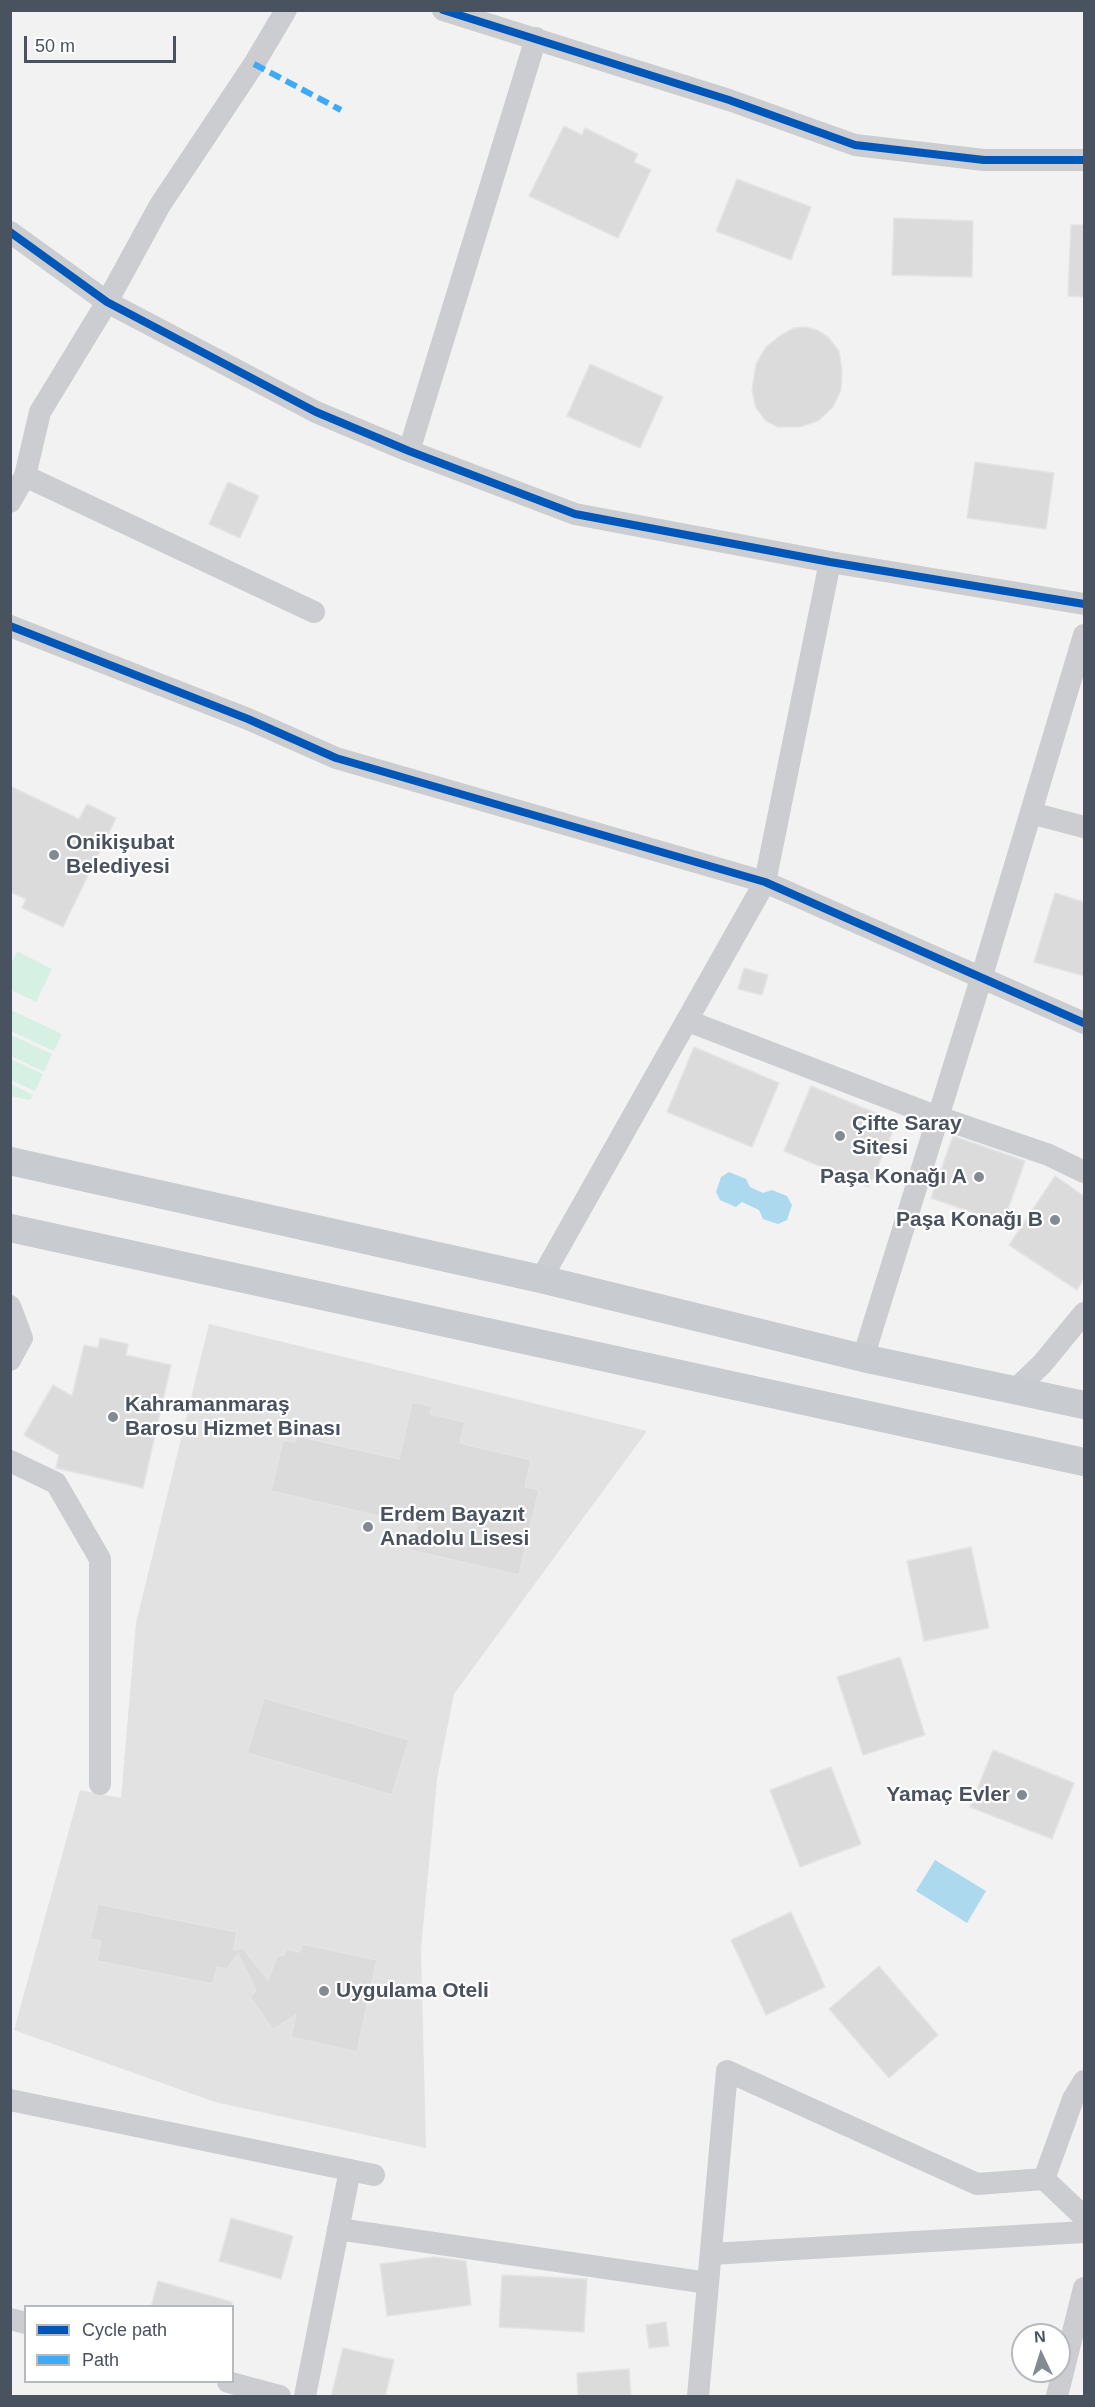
<!DOCTYPE html>
<html>
<head>
<meta charset="utf-8">
<style>
  body { margin:0 }
  #map { position:relative; width:1095px; height:2407px; overflow:hidden; background:#f2f2f2; font-family:Arial,sans-serif }
  canvas { display:block }
  .frame { position:absolute; inset:0; border:12px solid #49525f; pointer-events:none }
  .legend { position:absolute; left:24px; top:2305px; width:210px; height:78px; box-sizing:border-box; background:#fff; border:2px solid #b6babf; margin:0; padding:8px 10px; list-style:none; font-size:18px; color:#49525f }
  .legend li { display:flex; align-items:center; gap:12px; height:30px }
  .legend b { width:30px; border:2px solid #b6babf }
  .north { position:absolute; left:1011px; top:2323px; width:60px; height:60px; box-sizing:border-box; background:#fff; border:2px solid #b6babf; border-radius:50%; rotate:356deg; font-size:16px; font-weight:700; line-height:24px; text-align:center; color:#49525f }
  .north::after { content:''; display:block; margin:auto; width:21px; height:27px; background:#848a92; clip-path:polygon(50% 0,100% 100%,50% 72%,0 100%) }
  .scale { position:absolute; left:24px; top:36px; width:152px; height:27px; box-sizing:border-box; border:3px solid #49525f; border-top:0; padding-left:8px; font-size:18px; line-height:21px; white-space:nowrap; color:#49525f; -webkit-text-stroke:4px #fff; paint-order:stroke }
</style>
</head>
<body>
<div id="map">
<canvas width="1095" height="2407"></canvas>
<div class="frame"></div>
<ul class="legend">
<li><b style="height:8px;background:#0057b8"></b>Cycle path</li>
<li><b style="height:8px;background:#3fa9f5"></b>Path</li>
</ul>
<div class="north">N</div>
<div class="scale">50 m</div>
</div>
<script>
const ctx = document.querySelector('canvas').getContext('2d');
ctx.lineJoin = 'round';
function fillPath(path, color) { ctx.fillStyle = color; ctx.fill(path, 'evenodd'); }
const toPath = rows => new Path2D(rows.map(r => 'M' + r).join(''));
function stroke(path, color, width, dash) { ctx.strokeStyle = color; ctx.lineWidth = width; ctx.lineCap = dash ? 'butt' : 'round'; ctx.setLineDash(dash || []); ctx.stroke(path); }
function write(font, color, halo, rows, align = 'center') {
  ctx.font = font + ' Arial,sans-serif'; ctx.lineWidth = 4.5; ctx.setLineDash([]); ctx.textBaseline = 'middle'; ctx.strokeStyle = halo; ctx.fillStyle = color; for (const [text, x, y, turn = 0] of rows) {
    ctx.save(); ctx.translate(x, y); ctx.rotate((+turn || 0) * Math.PI / 180); ctx.textAlign = isNaN(turn) ? turn : align; if (halo) ctx.strokeText(text, 0, 0); ctx.fillText(text, 0, 0); ctx.restore();
  }
}
fillPath(toPath([
  [209,1324,647,1431,454,1694,437,1779,421,1949,426,2148,215,2102,14,2030,80,1790,121,1798,136,1623]
]), '#e3e2e3');
fillPath(toPath([
  [17,951,52,969,36,1002,11,990,11,964],
  [11,1010,62,1034,54,1051,11,1031],
  [11,1035,52,1054,44,1072,11,1056],
  [11,1059,43,1074,35,1091,11,1080],
  [11,1084,33,1095,30,1100,11,1096]
]), '#d7f0e4');
fillPath(toPath([
  [729,1172,746,1179,750,1187,763,1193,772,1190,787,1196,792,1205,787,1220,778,1224,763,1219,759,1210,742,1202,736,1207,720,1200,716,1192,721,1177],
  [935,1860,986,1891,967,1923,916,1891]
]), '#add9ee');
const building = toPath([
  [564,126,582,135,585,128,638,154,634,162,651,170,618,238,529,196,564,126],
  [737,179,811,207,791,260,716,231,737,179],
  [894,218,973,221,972,277,892,275,894,218],
  [1071,225,1084,225,1084,297,1068,296,1071,225],
  [805,327,817,330,828,337,839,351,842,370,841,390,833,407,818,421,799,427,778,427,766,421,756,408,752,390,756,364,766,347,781,335,794,328,805,327],
  [590,364,663,397,640,448,567,416,590,364],
  [975,462,1054,473,1046,529,967,518,975,462],
  [228,482,259,496,240,538,209,524,228,482],
  [10,786,79,819,87,804,116,818,63,927,22,908,26,899,10,892,10,786],
  [1055,893,1084,902,1084,976,1034,962,1055,893],
  [744,968,768,975,762,995,738,989,744,968],
  [694,1047,779,1083,752,1147,667,1112,694,1047],
  [811,1086,897,1122,869,1187,784,1151,811,1086],
  [953,1136,1025,1161,1003,1223,931,1198,953,1136],
  [1055,1176,1084,1196,1084,1278,1077,1290,1009,1245,1055,1176],
  [100,1338,128,1344,126,1355,171,1365,143,1488,56,1468,59,1455,24,1435,53,1385,72,1396,84,1345,98,1348,100,1338],
  [412,1402,432,1406,430,1414,465,1422,460,1443,531,1460,525,1487,539,1490,519,1575,410,1550,417,1525,271,1491,283,1440,295,1442,297,1436,399,1459,412,1402],
  [971,1547,989,1628,924,1641,907,1561,971,1547],
  [900,1657,925,1735,863,1755,837,1677,900,1657],
  [264,1698,409,1740,392,1795,247,1753,264,1698],
  [993,1750,1074,1783,1052,1839,970,1807,993,1750],
  [831,1767,861,1844,800,1867,770,1790,831,1767],
  [98,1904,237,1932,234,1949,238,1950,242,1947,268,1980,277,1956,284,1955,286,1949,300,1952,302,1944,377,1960,357,2052,291,2037,296,2014,273,2030,250,1997,256,1990,238,1954,227,1969,217,1967,213,1984,97,1961,101,1941,90,1939,98,1904],
  [791,1912,825,1987,766,2015,731,1940,791,1912],
  [879,1966,938,2035,889,2078,829,2009,879,1966],
  [231,2218,293,2236,281,2279,219,2261,231,2218],
  [434,2257,466,2261,471,2305,387,2316,380,2264,434,2257],
  [502,2275,587,2279,584,2332,499,2327,502,2275],
  [158,2281,232,2302,231,2307,151,2307,158,2281],
  [666,2322,669,2346,649,2348,646,2325,666,2322],
  [343,2348,394,2360,385,2397,331,2397,343,2348],
  [629,2369,631,2397,578,2397,577,2373,629,2369]
]);
fillPath(building, '#dbdbdc');
stroke(building, '#e3e4e5', 1.5);
stroke(toPath([
  [443,10,729,100,855,145,984,160,1084,160],
  [10,232,107,302,316,412,409,451,575,514,830,562,1084,604],
  [409,451,536,38],
  [25,476,314,612],
  [10,502,25,476,40,412,107,302,160,205,254,64,286,10],
  [10,626,248,719,336,758,765,882,1084,1023],
  [1031,813,1084,827],
  [688,1021,938,1117,1049,1155,1084,1172],
  [541,1279,765,882,830,562],
  [10,1306,22,1338,10,1360],
  [863,1358,981,979,1084,635],
  [1016,1389,1042,1364,1084,1313],
  [10,1461,56,1483,100,1559,100,1784],
  [10,2100,374,2175],
  [1044,2179,1073,2099,1084,2081],
  [338,2229,708,2283],
  [711,2254,1084,2232],
  [10,2319,26,2323],
  [228,2382,280,2396],
  [305,2396,350,2170],
  [698,2396,727,2071,977,2184,1044,2179,1084,2217],
  [1057,2396,1084,2288]
]), '#cccdd0', 22);
stroke(toPath([
  [10,1161,541,1279,863,1358,1084,1405],
  [10,1228,1084,1462]
]), '#c8cbcf', 28);
stroke(toPath([
  [254,64,341,110]
]), '#3fa9f5', 6, [12, 6]);
stroke(toPath([
  [443,10,729,100,855,145,984,160,1084,160],
  [10,232,107,302,316,412,409,451,575,514,830,562,1084,604],
  [10,626,248,719,336,758,765,882,1084,1023]
]), '#0057b8', 8);
for (const [x, y, r, color] of [
  [54,855,6,"#848a92"],
  [840,1136,6,"#848a92"],
  [979,1177,6,"#848a92"],
  [1055,1220,6,"#848a92"],
  [113,1417,6,"#848a92"],
  [368,1527,6,"#848a92"],
  [1022,1795,6,"#848a92"],
  [324,1991,6,"#848a92"]
]) { const dot = new Path2D(); dot.arc(x, y, r, 0, 2 * Math.PI); ctx.fillStyle = color; ctx.fill(dot); stroke(dot, '#fff', 2); }
write('bold 21px', '#49525f', '#fff', [
  ["Onikişubat",66,843],
  ["Belediyesi",66,867],
  ["Çifte Saray",852,1124],
  ["Sitesi",852,1148],
  ["Paşa Konağı A",967,1177,"right"],
  ["Paşa Konağı B",1043,1220,"right"],
  ["Kahramanmaraş",125,1405],
  ["Barosu Hizmet Binası",125,1429],
  ["Erdem Bayazıt",380,1515],
  ["Anadolu Lisesi",380,1539],
  ["Yamaç Evler",1010,1795,"right"],
  ["Uygulama Oteli",336,1991]
], 'left');
</script>
</body>
</html>
